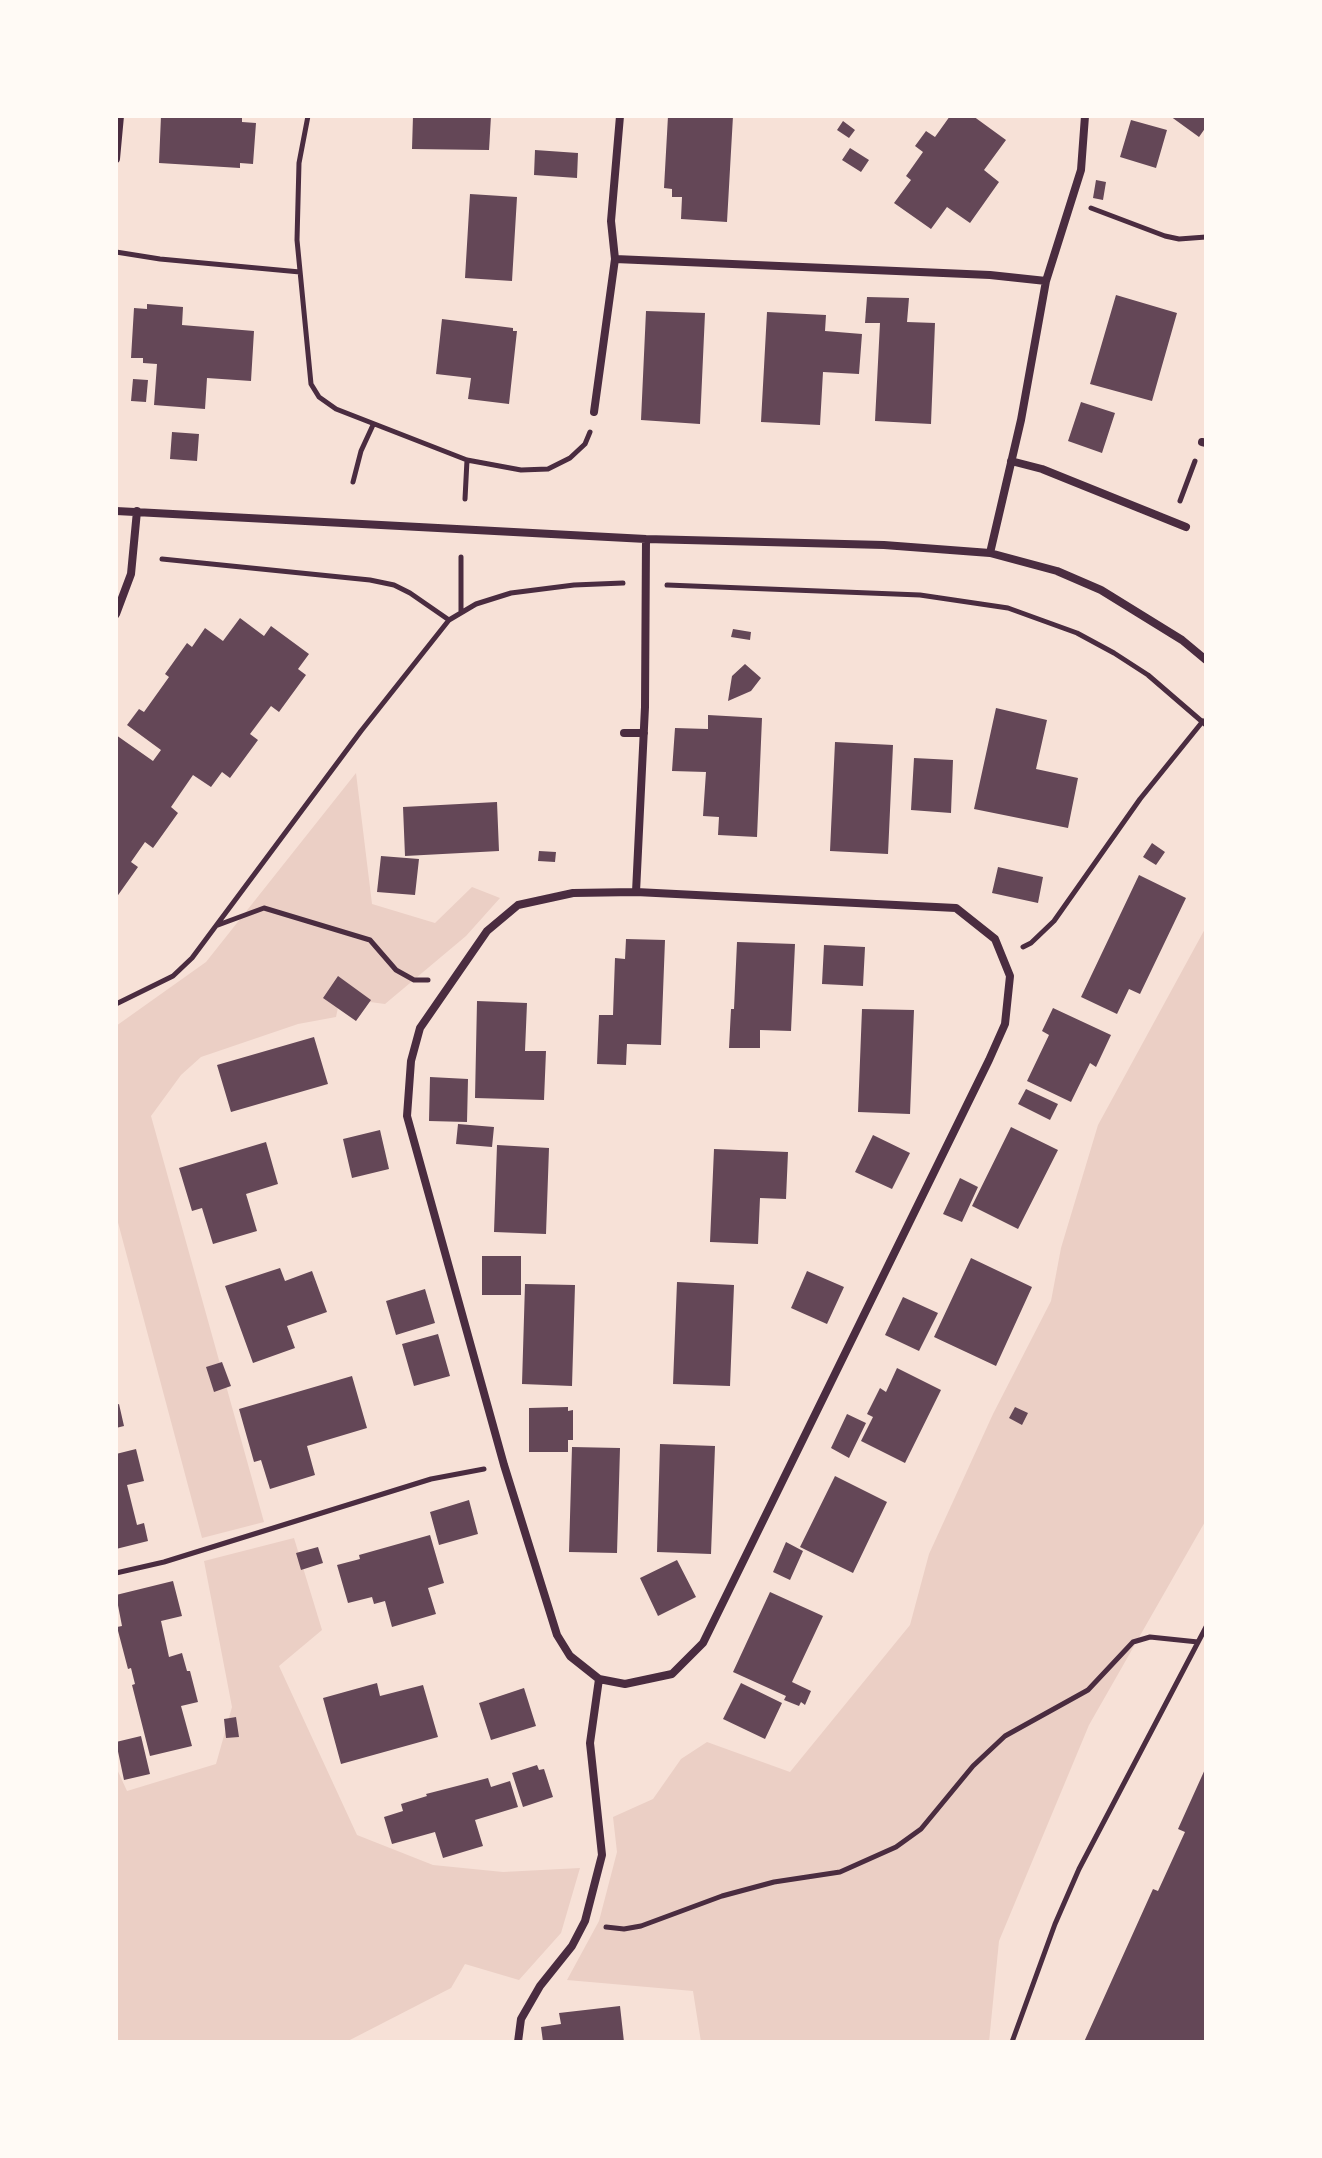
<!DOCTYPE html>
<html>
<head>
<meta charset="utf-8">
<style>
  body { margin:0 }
  #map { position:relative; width:1322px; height:2158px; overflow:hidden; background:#f7e1d7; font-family:Arial,sans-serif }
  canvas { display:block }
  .frame { position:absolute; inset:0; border:118px solid #fffaf5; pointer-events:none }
</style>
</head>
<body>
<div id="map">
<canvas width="1322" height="2158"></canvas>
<div class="frame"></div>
</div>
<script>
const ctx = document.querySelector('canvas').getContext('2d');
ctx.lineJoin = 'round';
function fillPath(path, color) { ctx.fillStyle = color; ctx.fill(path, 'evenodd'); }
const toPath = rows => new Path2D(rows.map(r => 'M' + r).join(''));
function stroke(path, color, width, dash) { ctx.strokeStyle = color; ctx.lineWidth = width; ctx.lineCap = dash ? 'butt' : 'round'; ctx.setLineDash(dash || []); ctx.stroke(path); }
fillPath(toPath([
  [356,773,372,904,435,923,472,887,500,898,466,936,385,1004,340,998,336,1017,298,1024,201,1057,181,1075,151,1116,264,1522,202,1538,116,1215,116,1026,206,962],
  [1206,927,1206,1520,1089,1725,999,1941,989,2042,701,2042,693,1991,567,1980,599,1921,617,1852,613,1817,653,1799,681,1759,707,1742,790,1772,910,1625,929,1554,993,1414,1051,1301,1061,1248,1098,1125],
  [294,1538,322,1630,279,1666,357,1835,433,1865,503,1872,580,1868,561,1933,519,1980,465,1964,451,1988,346,2042,116,2042,116,1767,127,1791,216,1764,232,1707,204,1561]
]), '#ebcfc5');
fillPath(toPath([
  [161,116,242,117,242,122,256,123,253,164,240,163,240,168,159,163],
  [413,116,491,116,489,150,412,149],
  [668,116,733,116,727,222,681,219,682,197,672,197,672,189,664,188],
  [950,116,973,116,1006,140,984,170,999,182,970,223,947,207,931,229,894,203,911,180,906,176,923,152,915,146,926,131,935,137],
  [1170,116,1206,116,1206,127,1199,137],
  [1131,120,1167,130,1156,168,1120,157],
  [843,121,855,130,849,138,837,130],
  [850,148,869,160,861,172,842,160],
  [535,150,578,153,577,178,534,175],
  [1096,180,1106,182,1103,200,1093,198],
  [470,194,517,197,512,281,465,278],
  [1116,295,1177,313,1152,401,1090,384],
  [867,297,909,298,907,322,935,323,931,424,875,421,880,323,865,323],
  [147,304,183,307,182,325,254,331,251,381,207,378,205,409,154,405,157,364,143,363,143,358,131,358,134,308,147,309],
  [646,311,705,313,700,424,641,420],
  [767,312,826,315,825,331,862,334,859,374,823,372,820,425,761,422],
  [442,319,513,328,513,331,517,331,509,404,468,399,471,378,436,374],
  [133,379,148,380,146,402,131,401],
  [1081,402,1115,413,1102,453,1068,441],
  [172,432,199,434,197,461,170,459],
  [240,618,264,636,271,626,309,654,298,669,306,675,279,712,271,706,250,734,258,740,230,778,222,772,211,787,193,775,171,807,178,813,153,848,145,842,131,862,138,867,116,898,116,735,153,761,161,750,127,725,139,709,144,712,169,677,165,674,187,643,192,647,205,628,223,641],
  [733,629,751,632,750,640,731,637],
  [745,664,761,678,751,691,728,701,732,676],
  [996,708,1047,720,1036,769,1078,778,1068,828,974,809],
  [708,715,762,718,757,837,718,835,719,817,703,816,706,772,672,771,675,728,708,729],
  [835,742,893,745,888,854,830,851],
  [914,758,953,760,951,813,911,810],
  [497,802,499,851,405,856,403,807],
  [1152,843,1165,852,1156,865,1143,857],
  [539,851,556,852,555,862,538,861],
  [381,856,419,859,415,895,377,892],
  [998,867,1043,877,1038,903,992,893],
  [1139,875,1186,898,1140,994,1129,989,1117,1014,1081,997],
  [626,939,665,940,661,1045,627,1044,626,1065,597,1064,599,1015,613,1015,615,958,625,959],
  [737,942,795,944,791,1031,760,1030,760,1048,729,1048,731,1009,734,1009],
  [824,945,865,947,863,986,822,984],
  [338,976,371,1000,356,1021,323,998],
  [477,1001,527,1003,525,1051,546,1051,544,1100,475,1098],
  [1053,1008,1111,1035,1096,1067,1090,1063,1071,1102,1027,1081,1049,1035,1042,1031],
  [862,1009,914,1010,910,1114,858,1112],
  [314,1037,328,1084,231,1112,217,1065],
  [430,1077,468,1079,467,1122,429,1121],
  [1026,1089,1058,1104,1050,1120,1018,1104],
  [458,1124,494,1127,492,1147,456,1144],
  [1011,1127,1058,1150,1018,1229,972,1206],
  [380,1130,389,1169,352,1178,343,1139],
  [873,1135,910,1153,892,1189,855,1172],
  [266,1142,278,1184,246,1194,257,1231,213,1244,202,1208,192,1211,179,1168],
  [497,1145,549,1148,546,1234,494,1232],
  [714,1149,788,1152,786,1199,760,1198,758,1244,710,1242],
  [960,1178,978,1187,962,1222,943,1214],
  [482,1256,521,1256,521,1295,482,1295],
  [971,1258,1032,1287,996,1366,934,1337],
  [280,1268,285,1281,312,1271,327,1312,287,1326,295,1348,253,1363,225,1286],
  [807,1271,844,1287,827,1324,791,1308],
  [677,1282,734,1285,730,1386,673,1384],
  [525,1284,575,1285,572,1386,522,1384],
  [425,1289,435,1323,396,1335,386,1301],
  [903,1297,938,1313,919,1351,885,1335],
  [438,1334,450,1376,414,1386,402,1344],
  [222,1362,231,1386,214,1392,206,1367],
  [897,1368,941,1390,905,1463,861,1441,873,1417,867,1414,880,1388,886,1392],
  [352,1376,367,1428,307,1446,315,1475,270,1489,261,1460,254,1462,239,1409],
  [119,1404,124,1426,116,1428,116,1405],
  [568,1407,568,1411,573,1410,573,1440,568,1440,568,1452,529,1452,529,1408],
  [1015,1407,1028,1413,1022,1425,1009,1418],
  [847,1414,866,1423,849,1458,831,1448],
  [660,1444,715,1446,711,1554,657,1552],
  [572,1447,620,1448,617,1553,569,1552],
  [136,1449,144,1481,127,1485,137,1525,144,1523,148,1541,116,1549,116,1454],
  [835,1476,887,1502,853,1573,800,1547],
  [469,1500,478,1534,439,1545,430,1512],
  [430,1535,444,1583,428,1588,436,1614,392,1627,385,1601,374,1604,372,1597,348,1603,337,1565,360,1559,359,1555],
  [786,1542,803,1551,790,1580,773,1572],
  [318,1547,323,1563,301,1570,296,1553],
  [677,1560,696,1597,658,1616,640,1578],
  [173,1581,182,1616,161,1621,169,1657,182,1653,187,1671,190,1671,198,1702,181,1706,192,1746,150,1756,132,1685,135,1684,131,1668,128,1669,117,1627,122,1626,116,1595],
  [770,1592,823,1616,792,1682,811,1691,805,1705,801,1702,799,1706,784,1700,786,1696,733,1672],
  [377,1683,380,1696,423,1685,438,1737,341,1764,323,1698],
  [741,1683,782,1703,765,1739,723,1719],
  [524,1688,536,1726,491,1740,479,1703],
  [236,1717,239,1737,226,1738,224,1719],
  [141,1736,150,1774,124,1780,116,1742],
  [537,1765,539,1770,544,1769,553,1797,523,1807,512,1773],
  [1206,1767,1206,2042,1084,2042,1153,1889,1158,1891,1185,1832,1178,1829],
  [488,1778,491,1787,510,1781,518,1807,475,1820,483,1846,443,1858,435,1832,392,1844,384,1817,403,1811,401,1804,427,1796,426,1794],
  [620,2006,624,2042,543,2042,541,2027,561,2024,559,2013]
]), '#644757');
stroke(toPath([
  [308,116,299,163,297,240,311,384,319,397,336,409,467,460,521,470,548,469,570,458,585,444,590,432],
  [1091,208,1165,236,1179,239,1206,237],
  [116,252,160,259,300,272],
  [353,482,361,451,373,425],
  [465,499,467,460],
  [1180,501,1195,461],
  [162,559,370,580,394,585,410,593,449,620],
  [667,585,920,595,1008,608,1077,633,1114,653,1148,675,1206,725],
  [461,611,461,557],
  [218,925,264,908,370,940,396,970,414,980,428,980],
  [1023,947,1031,943,1054,921,1140,799,1203,721],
  [116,1004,173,976,192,958,361,731,449,620,476,604,511,593,574,585,623,583],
  [116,1573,164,1562,431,1479,484,1469],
  [606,1927,624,1929,641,1926,722,1896,774,1882,840,1872,896,1847,921,1829,973,1766,1005,1736,1088,1690,1133,1642,1150,1637,1198,1642],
  [1012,2042,1055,1924,1079,1869,1206,1627]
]), '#4a2c40', 5);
stroke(toPath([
  [620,116,611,221,615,259,990,275,1046,281],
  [116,159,120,116],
  [594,412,615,259],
  [1202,442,1206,443],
  [1011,461,1042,469,1186,527],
  [116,511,646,539,884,545,990,553,1057,571,1101,590,1182,640,1206,660],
  [990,553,1021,420,1046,281,1081,170,1085,116],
  [116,614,131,574,137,511],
  [624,733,644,733],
  [636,892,956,908,995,939,1010,976,1005,1024,989,1060,703,1643,672,1674,625,1684,599,1679,570,1656,557,1635,504,1465,407,1116,411,1061,420,1028,487,931,518,905,573,893,636,892],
  [636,892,645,707,646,539],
  [518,2042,521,2019,540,1986,572,1946,585,1921,602,1855,590,1743,599,1679]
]), '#4a2c40', 8);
</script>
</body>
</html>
